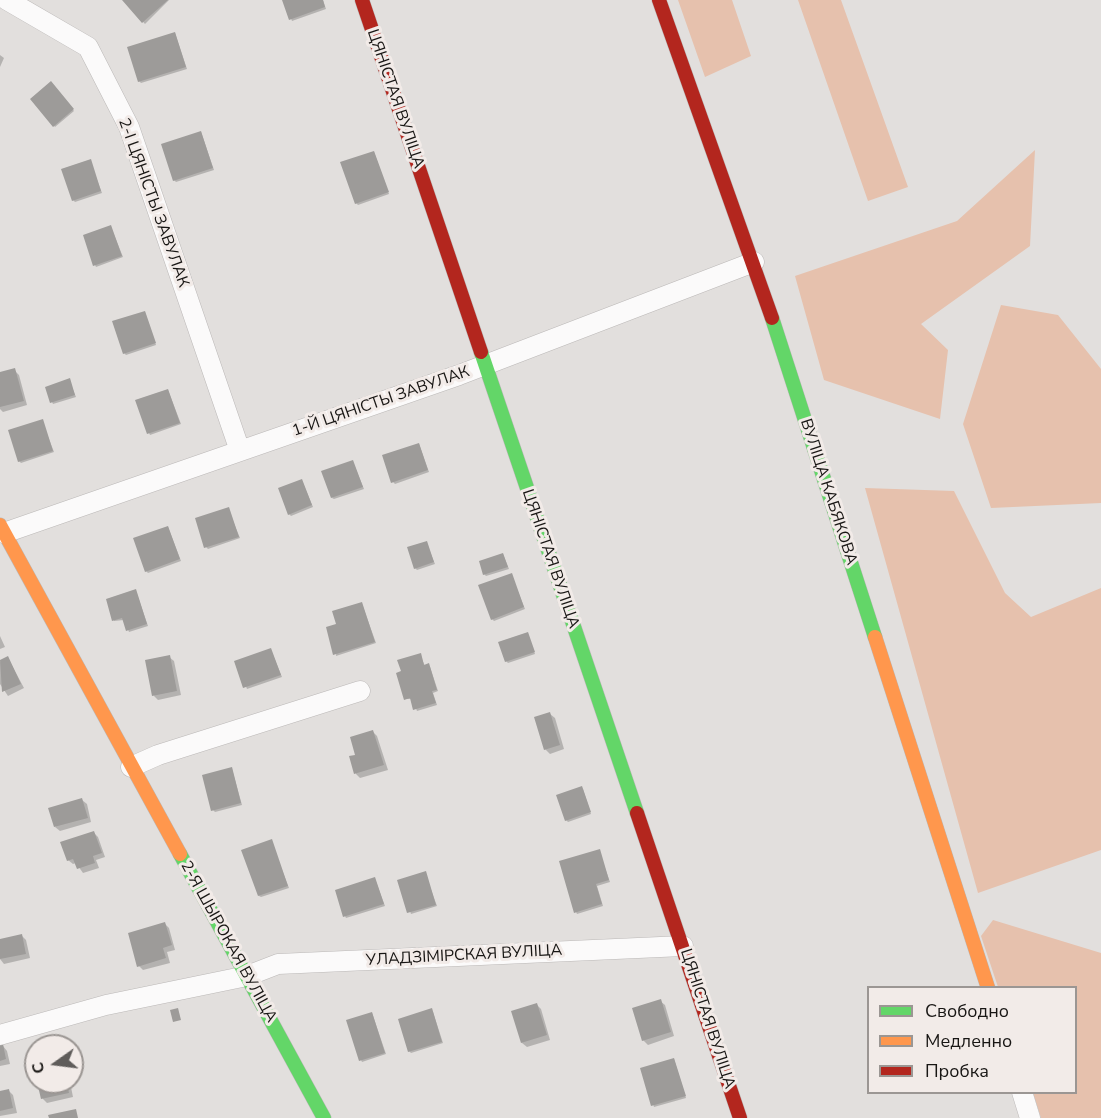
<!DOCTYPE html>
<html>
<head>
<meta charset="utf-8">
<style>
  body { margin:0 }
  #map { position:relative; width:1101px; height:1118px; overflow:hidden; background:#e2dfdd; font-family:"Nunito Sans",sans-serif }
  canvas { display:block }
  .legend { position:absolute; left:867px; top:986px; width:210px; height:108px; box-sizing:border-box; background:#f2ebe8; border:2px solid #9b9693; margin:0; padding:8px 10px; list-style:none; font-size:18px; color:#181614 }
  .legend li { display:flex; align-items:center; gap:12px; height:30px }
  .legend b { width:30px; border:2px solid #9b9693 }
  .north { position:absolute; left:24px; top:1034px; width:60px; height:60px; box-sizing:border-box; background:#f2ebe8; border:2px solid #9b9693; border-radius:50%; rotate:256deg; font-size:16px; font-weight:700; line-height:24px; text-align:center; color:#181614 }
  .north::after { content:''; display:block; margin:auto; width:21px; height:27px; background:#5f5c5a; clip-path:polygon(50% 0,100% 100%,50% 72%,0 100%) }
</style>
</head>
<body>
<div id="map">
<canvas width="1101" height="1118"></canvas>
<ul class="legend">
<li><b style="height:8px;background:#63d668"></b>Свободно</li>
<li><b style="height:8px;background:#ff974d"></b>Медленно</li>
<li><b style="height:8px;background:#b3261e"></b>Пробка</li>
</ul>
<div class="north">С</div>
</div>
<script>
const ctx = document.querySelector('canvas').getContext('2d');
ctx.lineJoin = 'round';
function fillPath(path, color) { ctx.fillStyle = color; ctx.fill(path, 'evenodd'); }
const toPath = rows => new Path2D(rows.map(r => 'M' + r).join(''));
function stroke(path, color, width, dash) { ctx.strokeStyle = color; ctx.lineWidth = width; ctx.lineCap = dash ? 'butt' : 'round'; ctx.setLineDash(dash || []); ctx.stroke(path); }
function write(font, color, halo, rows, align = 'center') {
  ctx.font = font + ' "Nunito Sans",sans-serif'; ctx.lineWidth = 6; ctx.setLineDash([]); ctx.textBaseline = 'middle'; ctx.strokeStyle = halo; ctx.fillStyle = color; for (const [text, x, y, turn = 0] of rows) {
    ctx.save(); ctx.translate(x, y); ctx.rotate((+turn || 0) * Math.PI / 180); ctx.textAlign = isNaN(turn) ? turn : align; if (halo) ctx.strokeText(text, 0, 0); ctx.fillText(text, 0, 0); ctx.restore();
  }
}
fillPath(toPath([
  [678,0,732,0,751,56,705,77],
  [798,0,841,0,908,187,868,201],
  [1035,150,1030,246,921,324,948,350,940,419,824,380,795,276,957,221],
  [1001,305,1058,315,1101,369,1101,503,991,508,963,424],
  [865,488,954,491,1005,593,1031,617,1101,588,1101,850,978,893],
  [993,920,1101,953,1101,1118,1041,1118,1033,1093,1076,1092,1076,988,998,987,981,936]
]), '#e6c1ad');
fillPath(toPath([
  [169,0,145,24,124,1,125,0],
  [283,0,323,0,326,9,292,21],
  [175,33,187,69,141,83,139,81],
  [0,55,4,58,0,67],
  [51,83,74,111,55,127,32,99],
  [201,132,214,170,176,182,174,180],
  [374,152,389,194,358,205,356,203],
  [90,161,102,193,75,202,73,200],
  [111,227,123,257,96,267,95,265],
  [145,312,156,345,126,355,124,353],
  [14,370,19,375,27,405,3,412,0,409,0,374],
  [69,380,76,397,53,404,52,402],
  [168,390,181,424,150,435,149,433],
  [42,421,54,452,21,463,19,461],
  [419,444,429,472,395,484,393,482],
  [353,462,364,489,334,499,332,498],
  [303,483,313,507,291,516,289,514],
  [228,509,240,538,208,549,206,547],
  [168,527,181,561,148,573,146,571],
  [426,542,435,564,417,570,415,568],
  [503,554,509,569,486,576,484,574],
  [511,574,525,609,494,621,492,619],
  [136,591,148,626,129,632,124,620,114,621,107,600],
  [362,604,376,643,336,656,338,625],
  [528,634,535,654,508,663,506,661],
  [0,636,5,647,0,649],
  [271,650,282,677,247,689,236,662],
  [420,655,425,666,430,667,438,691,433,693,437,705,417,711,412,699,405,699,403,672],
  [169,657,174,661,181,695,158,700,154,696],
  [8,658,24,688,8,696,0,684,0,662],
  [550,714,555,718,564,749,550,754,545,749],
  [373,732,377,736,388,770,360,778,356,774,351,757,357,756],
  [232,769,242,805,215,812,213,810],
  [583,789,591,814,568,822,566,820],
  [82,800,87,804,91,822,60,831,55,827],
  [93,832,98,837,105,857,96,860,99,868,83,873,76,863,73,864,68,860],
  [271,841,289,888,261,897,259,896],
  [599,851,610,882,597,886,603,906,577,914,576,912],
  [425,873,437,906,411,914,399,881],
  [375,879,385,906,346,918,345,916],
  [165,924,169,928,175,950,167,952,170,963,143,970,139,966],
  [22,936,26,940,30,958,4,964,0,959,0,940],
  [660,1001,665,1005,674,1036,648,1045,643,1040],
  [537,1005,541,1009,550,1040,527,1047,522,1043],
  [433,1012,443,1043,411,1053,409,1051],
  [372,1013,386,1054,362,1062,361,1060],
  [3,1046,7,1051,10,1064,0,1066,0,1047],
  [674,1059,686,1098,654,1107,642,1069],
  [39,1082,70,1082,73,1097,47,1103,43,1099],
  [8,1090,13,1095,17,1113,0,1116,0,1092]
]), '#0003');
fillPath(toPath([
  [122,0,168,0,142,23],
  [282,0,323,0,325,7,289,20],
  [175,32,186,67,138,82,127,47],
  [51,81,74,109,53,127,30,99],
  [201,131,213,168,173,181,161,144],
  [374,151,389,192,355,204,340,162],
  [91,159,101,191,72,201,61,169],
  [111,225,122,256,93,266,83,235],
  [145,311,156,343,123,354,112,321],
  [15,368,24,401,0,407,0,372],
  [70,378,75,395,50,403,45,387],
  [168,389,180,423,147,434,135,400],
  [43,419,53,451,18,462,8,430],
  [419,443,428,470,391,483,382,455],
  [353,460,363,487,331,498,321,471],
  [302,479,312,505,288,515,278,488],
  [229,507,239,537,204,548,195,518],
  [168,526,180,559,145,572,133,538],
  [427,541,434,562,414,569,407,547],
  [503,553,508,567,483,575,479,561],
  [512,573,524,607,491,620,478,585],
  [136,589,147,624,126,631,122,618,112,621,106,599],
  [362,602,375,642,333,655,326,627,336,624,332,611],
  [528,632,535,652,505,662,498,642],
  [271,648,281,675,243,688,234,661],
  [421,653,424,665,429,663,437,690,432,691,436,703,413,710,410,698,404,700,396,673,401,671,397,660],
  [170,655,177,691,152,696,145,660],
  [8,656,21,684,2,692,0,660],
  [550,712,560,745,544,750,534,717],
  [373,730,384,765,354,774,349,756,355,755,350,737],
  [232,767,241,803,211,811,202,775],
  [582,786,591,812,565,821,556,795],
  [82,798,88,818,54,827,48,808],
  [94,831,102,853,93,856,95,863,77,869,73,859,67,861,60,842],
  [272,839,288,886,258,896,241,850],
  [600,849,609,880,596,884,602,904,574,913,559,861],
  [426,871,436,905,407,913,397,880],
  [375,877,384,904,343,917,335,890],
  [165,922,172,945,163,948,166,958,137,967,128,933],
  [22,934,26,954,0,959,0,939],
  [661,999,671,1032,642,1041,632,1008],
  [537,1003,547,1035,521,1043,511,1011],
  [178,1008,181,1020,173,1022,170,1010],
  [432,1008,442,1042,408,1052,398,1019],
  [372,1012,385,1053,359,1061,346,1020],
  [3,1044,6,1059,0,1061,0,1045],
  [674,1058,686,1096,651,1106,640,1068],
  [37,1082,67,1082,69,1093,41,1099],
  [9,1089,13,1108,0,1111,0,1091],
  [76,1109,78,1118,49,1118,48,1115]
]), '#9d9b99');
const street = toPath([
  [7,0,88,47,129,127,240,451],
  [4,533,459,375,754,262],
  [131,767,158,755,360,691],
  [0,1035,106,1005,247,976,278,964,683,946],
  [1022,1092,1030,1118]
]);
const fast = toPath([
  [772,318,875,637],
  [481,352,637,813],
  [180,854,324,1118]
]);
const slow = toPath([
  [0,525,180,854],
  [875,637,988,988]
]);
const jam = toPath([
  [362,0,481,352],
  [659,0,772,318],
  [637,813,740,1118]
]);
stroke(street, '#bbb8b7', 21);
stroke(fast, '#bbb8b7', 15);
stroke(slow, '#bbb8b7', 15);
stroke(jam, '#bbb8b7', 15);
stroke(street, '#fbfafa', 20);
stroke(fast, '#63d668', 14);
stroke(slow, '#ff974d', 14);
stroke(jam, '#b3261e', 14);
write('16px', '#181614', '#f2ebe8', [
  ["ЦЯНІСТАЯ ВУЛІЦА",395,99,71],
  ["2-І ЦЯНІСТЫ ЗАВУЛАК",153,203,70],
  ["1-Й ЦЯНІСТЫ ЗАВУЛАК",381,402,-19],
  ["ВУЛІЦА КАБЯКОВА",828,492,72],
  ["ЦЯНІСТАЯ ВУЛІЦА",550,559,71],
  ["2-Я ШЫРОКАЯ ВУЛІЦА",228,942,61],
  ["УЛАДЗІМІРСКАЯ ВУЛІЦА",464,956,-3],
  ["ЦЯНІСТАЯ ВУЛІЦА",707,1019,72]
]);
</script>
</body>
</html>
